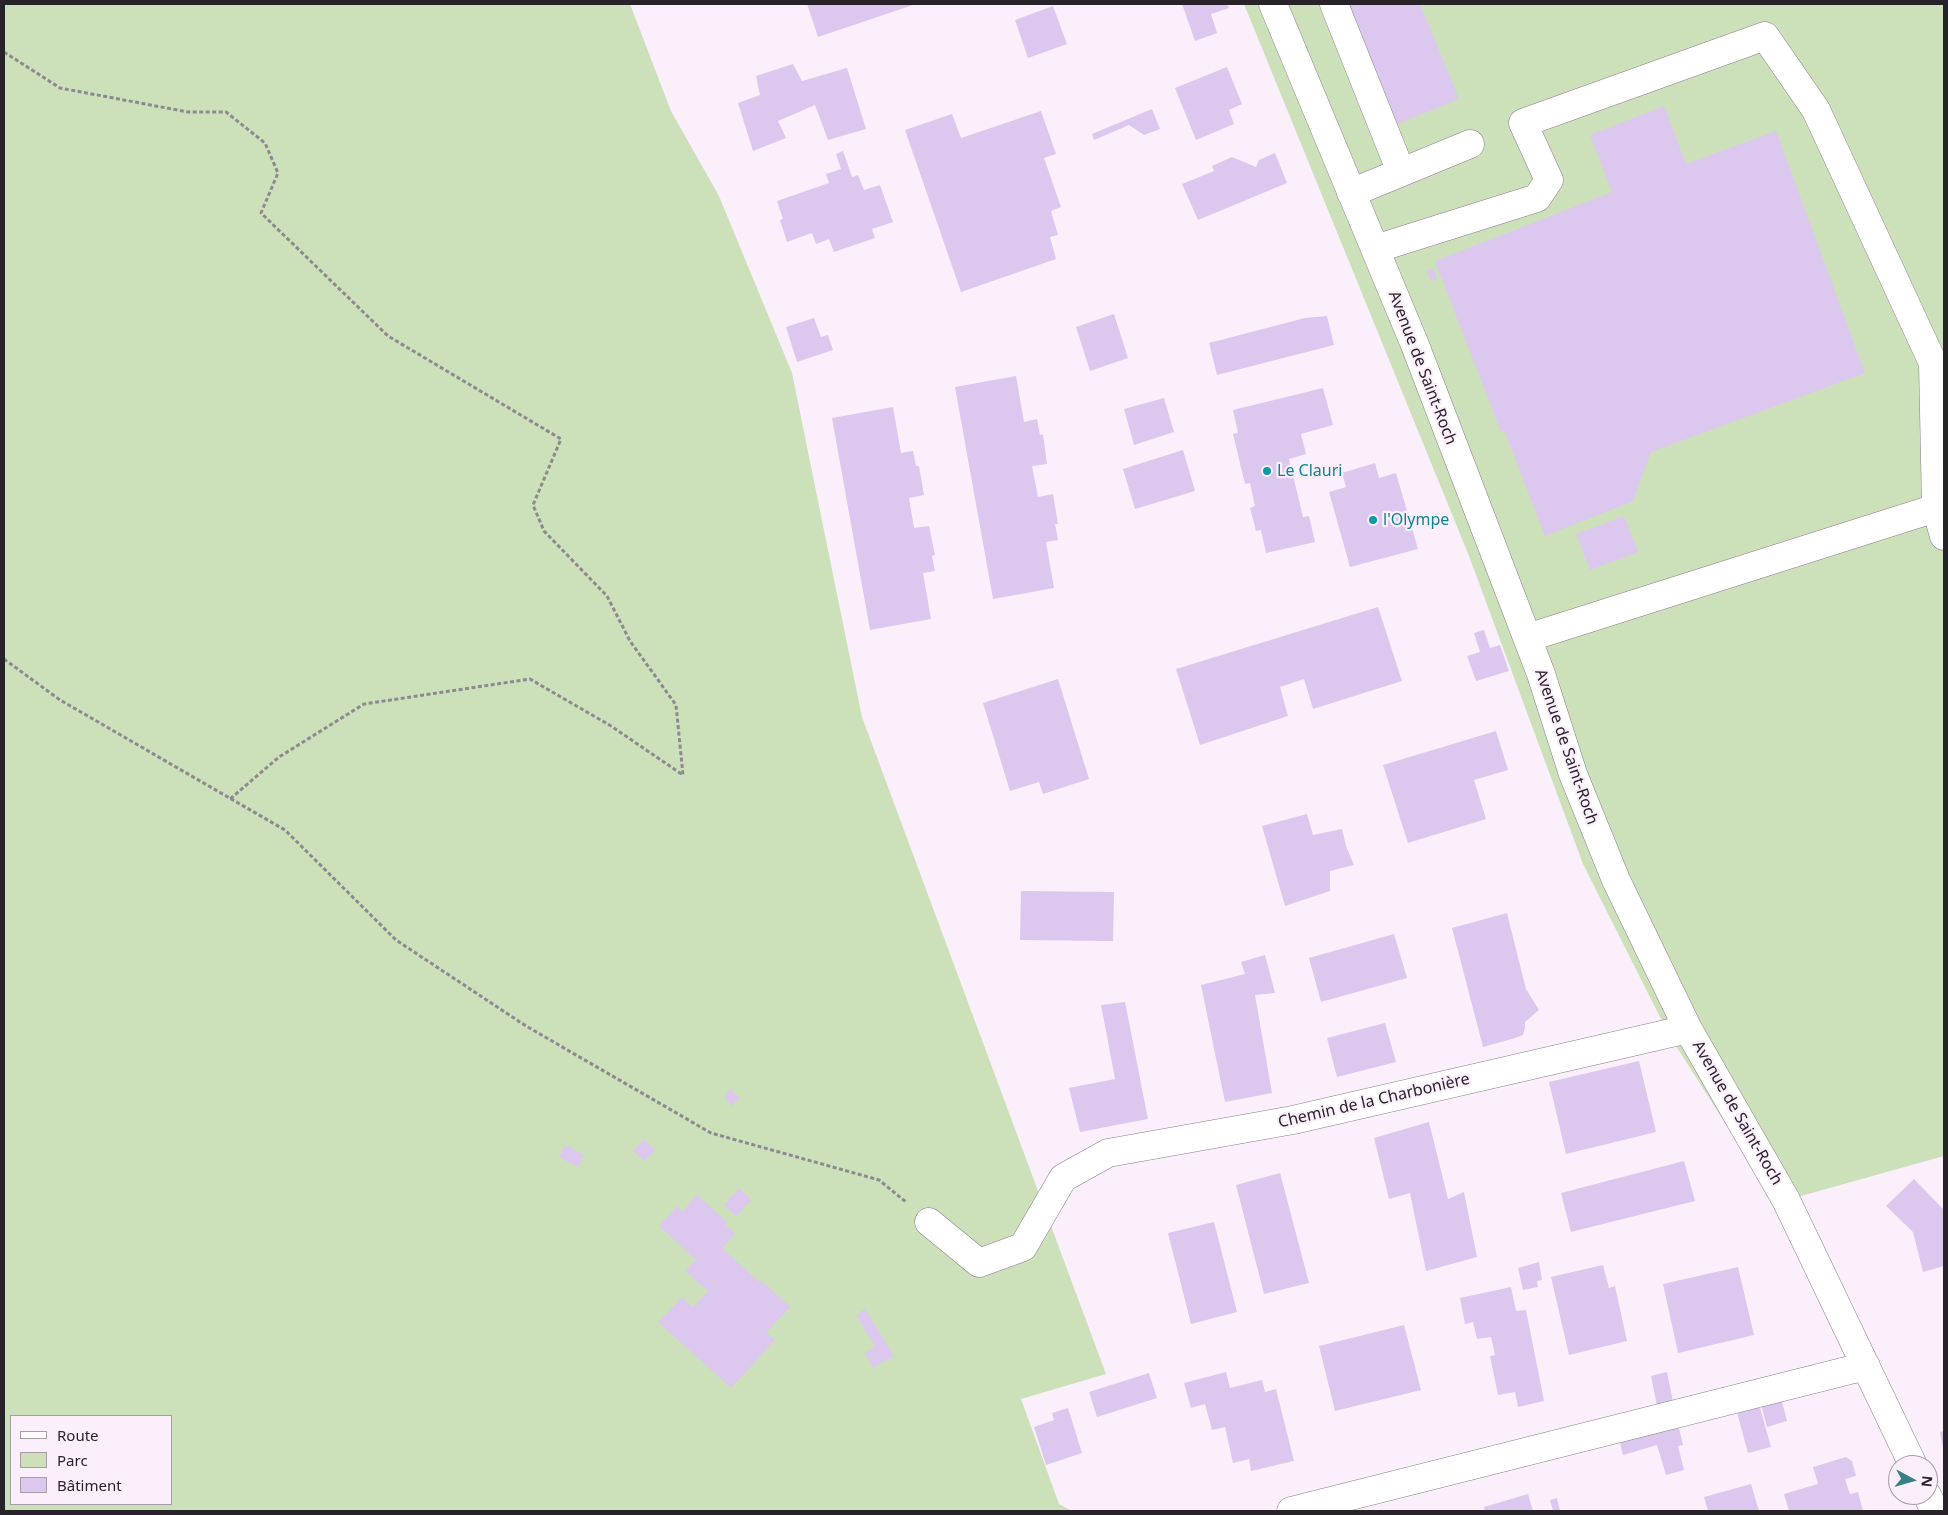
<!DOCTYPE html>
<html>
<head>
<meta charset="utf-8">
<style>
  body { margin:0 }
  #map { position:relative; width:1948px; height:1515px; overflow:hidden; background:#fbeffc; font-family:"Noto Sans",sans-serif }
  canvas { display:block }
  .frame { position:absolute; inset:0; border:5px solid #282328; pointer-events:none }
  .legend { position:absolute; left:10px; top:1415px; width:162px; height:90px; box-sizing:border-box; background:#fbeffc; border:1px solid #a79da7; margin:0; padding:6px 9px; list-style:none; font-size:15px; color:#282328 }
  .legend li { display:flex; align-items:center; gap:10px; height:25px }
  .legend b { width:25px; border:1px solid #a79da7 }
  .north { position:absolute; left:1888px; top:1455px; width:50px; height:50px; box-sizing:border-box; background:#fbeffc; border:1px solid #a79da7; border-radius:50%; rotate:96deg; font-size:14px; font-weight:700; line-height:20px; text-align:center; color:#282328 }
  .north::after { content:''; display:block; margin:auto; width:18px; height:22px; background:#388182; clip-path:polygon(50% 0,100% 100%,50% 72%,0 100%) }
</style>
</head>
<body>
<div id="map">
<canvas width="1948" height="1515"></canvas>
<div class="frame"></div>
<ul class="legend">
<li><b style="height:6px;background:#fff"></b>Route</li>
<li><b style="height:14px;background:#cce1ba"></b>Parc</li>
<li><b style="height:14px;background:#dcc7ee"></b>Bâtiment</li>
</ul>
<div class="north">N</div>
</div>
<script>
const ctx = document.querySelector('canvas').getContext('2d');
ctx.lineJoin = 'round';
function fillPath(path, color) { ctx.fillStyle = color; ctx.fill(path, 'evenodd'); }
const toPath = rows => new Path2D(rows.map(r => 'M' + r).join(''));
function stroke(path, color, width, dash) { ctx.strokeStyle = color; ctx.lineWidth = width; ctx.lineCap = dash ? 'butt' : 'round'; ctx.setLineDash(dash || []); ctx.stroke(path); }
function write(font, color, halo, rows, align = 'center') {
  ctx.font = font + ' "Noto Sans",sans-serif'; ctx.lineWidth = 4.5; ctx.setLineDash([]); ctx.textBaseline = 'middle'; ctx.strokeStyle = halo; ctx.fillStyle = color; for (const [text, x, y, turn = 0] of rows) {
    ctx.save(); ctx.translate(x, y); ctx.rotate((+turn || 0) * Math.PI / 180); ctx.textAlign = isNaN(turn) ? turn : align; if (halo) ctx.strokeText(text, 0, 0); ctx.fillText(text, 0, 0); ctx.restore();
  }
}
fillPath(toPath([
  [4,4,630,4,671,111,719,196,792,373,862,717,1106,1374,1021,1399,1059,1504,1072,1511,4,1511],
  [11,1416,171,1416,171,1504,11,1504],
  [1244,4,1944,4,1944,1156,1776,1203,1669,1035,1583,864,1469,556]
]), '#cce1ba');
fillPath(toPath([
  [807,4,916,4,818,37],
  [1182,4,1227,4,1229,8,1211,14,1217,33,1195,41],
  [1346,4,1420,4,1459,99,1395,125],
  [1053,6,1067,44,1028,58,1015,20],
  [793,64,802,81,847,68,866,129,828,140,815,105,778,121,786,138,753,151,738,103,760,95,756,76],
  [1227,67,1242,104,1229,110,1234,124,1196,140,1175,88],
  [1664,106,1686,164,1776,131,1865,373,1651,452,1633,501,1545,536,1504,430,1501,432,1435,261,1612,192,1590,135],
  [1152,109,1160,129,1144,135,1129,125,1094,140,1092,134],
  [1041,111,1056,154,1044,158,1061,207,1051,211,1058,235,1050,237,1056,259,961,292,905,130,952,114,961,138],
  [843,151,852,177,858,175,864,190,880,185,893,222,872,229,875,238,834,252,829,239,816,244,812,233,787,242,780,220,783,219,777,201,829,183,826,174,841,169,836,154],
  [1275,153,1287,183,1198,220,1182,184,1214,171,1212,166,1232,157,1256,167,1259,160],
  [1433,268,1437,279,1431,281,1427,271],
  [1114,314,1128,358,1090,371,1076,327],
  [1327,316,1334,345,1217,375,1209,343,1305,318],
  [814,318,821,337,828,335,833,350,797,362,786,327],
  [1016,376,1024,422,1037,419,1040,435,1043,434,1047,464,1032,466,1038,497,1053,494,1058,524,1055,524,1058,540,1046,542,1054,588,993,599,955,387],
  [1323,388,1333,425,1301,434,1306,454,1289,459,1303,517,1309,516,1315,542,1266,553,1261,530,1256,531,1250,508,1255,506,1250,483,1245,484,1233,434,1238,433,1233,410],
  [1164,398,1174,432,1134,445,1124,409],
  [893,407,901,453,913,451,916,466,919,466,924,495,909,498,914,528,929,526,935,555,932,556,935,571,923,573,931,619,870,630,832,418],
  [1183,450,1195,491,1135,509,1123,469],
  [1375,463,1379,478,1396,473,1418,549,1350,567,1329,492,1346,487,1342,473],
  [1624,516,1638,552,1590,570,1576,534],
  [1378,607,1402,681,1313,709,1304,679,1280,687,1288,716,1200,745,1176,669],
  [1484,630,1490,648,1500,645,1509,671,1476,681,1467,656,1480,652,1474,633],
  [1058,679,1089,779,1043,794,1039,782,1010,791,983,703],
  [1496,731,1508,770,1474,780,1486,819,1408,843,1383,765],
  [1307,814,1313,835,1342,829,1346,846,1354,865,1330,871,1330,891,1285,906,1262,826],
  [1021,891,1114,892,1113,941,1020,940],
  [1507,913,1526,989,1539,1010,1525,1022,1525,1028,1523,1035,1515,1038,1483,1047,1452,928],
  [1394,934,1407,978,1321,1002,1309,958],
  [1265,955,1275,993,1255,995,1272,1093,1225,1102,1201,985,1245,974,1241,962],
  [1125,1002,1148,1119,1080,1132,1069,1088,1115,1079,1101,1005],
  [1385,1023,1396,1062,1337,1077,1327,1038],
  [1639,1061,1656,1132,1566,1154,1549,1082],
  [731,1089,740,1098,732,1106,724,1097],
  [1429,1122,1448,1199,1464,1192,1477,1257,1426,1271,1410,1193,1389,1199,1374,1138],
  [644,1139,655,1150,644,1161,633,1151],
  [565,1145,584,1155,578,1167,559,1157],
  [1684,1161,1695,1201,1571,1232,1561,1193],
  [1280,1173,1309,1283,1264,1294,1236,1185],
  [1914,1179,1944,1210,1944,1266,1923,1272,1913,1232,1886,1206],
  [739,1188,751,1200,736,1216,724,1205],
  [697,1195,727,1222,725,1224,735,1234,722,1248,759,1282,761,1280,790,1307,766,1333,775,1340,731,1388,658,1322,682,1297,693,1307,708,1291,685,1271,696,1260,659,1226,677,1206,683,1211],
  [1214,1222,1237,1312,1191,1324,1168,1233],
  [1539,1262,1542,1280,1537,1281,1538,1287,1523,1290,1518,1268],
  [1603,1265,1609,1288,1615,1286,1627,1341,1569,1355,1551,1277],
  [1738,1267,1754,1335,1678,1353,1663,1284],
  [1511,1287,1516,1311,1526,1310,1544,1401,1518,1407,1515,1392,1498,1395,1490,1356,1495,1355,1491,1337,1477,1339,1473,1322,1465,1324,1460,1298],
  [865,1309,894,1356,873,1368,865,1353,875,1346,856,1315],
  [1404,1325,1421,1390,1335,1411,1319,1346],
  [1226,1372,1230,1388,1262,1380,1265,1392,1276,1389,1294,1461,1251,1471,1249,1459,1233,1463,1225,1427,1212,1430,1205,1404,1191,1408,1184,1383],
  [1667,1372,1673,1402,1657,1406,1651,1376],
  [1149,1373,1157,1398,1097,1417,1089,1392],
  [1781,1398,1787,1421,1767,1427,1761,1404],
  [1759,1404,1771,1447,1748,1453,1736,1409],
  [1068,1408,1082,1453,1046,1465,1034,1427,1054,1420,1052,1413],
  [1678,1424,1683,1445,1678,1446,1684,1470,1666,1475,1657,1445,1623,1455,1619,1439],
  [1944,1431,1944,1448,1943,1448,1940,1432],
  [1846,1457,1852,1461,1856,1476,1845,1479,1850,1494,1858,1492,1863,1511,1789,1511,1784,1494,1818,1484,1813,1467],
  [1751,1484,1759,1511,1708,1511,1704,1497],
  [1528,1494,1533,1511,1485,1511,1484,1507],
  [1557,1498,1560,1511,1553,1511,1550,1500]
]), '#dcc7ee');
const minor = toPath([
  [1273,4,1415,345,1541,674,1573,774,1616,880,1688,1029,1786,1200,1913,1465],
  [1334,4,1401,172],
  [1351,193,1470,144],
  [1375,249,1537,198,1549,180,1523,123,1765,36,1816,110,1933,363,1936,508,1944,536],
  [1527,638,1936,508],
  [929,1222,979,1263,1023,1247,1063,1178,1108,1153,1293,1120,1688,1029],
  [1927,1495,1935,1511],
  [1291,1511,1866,1366]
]);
stroke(minor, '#897f8a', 29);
stroke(toPath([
  [4,52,60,88,188,112,226,112,265,143,278,173,261,213,388,336,561,439,533,505,544,531,607,596,630,641,676,705,683,775,611,726,530,679,364,704,279,757,230,799],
  [4,659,60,700,285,830,396,940,526,1026,711,1133,879,1180,906,1202]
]), '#908891', 3, [4, 2.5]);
stroke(minor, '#fff', 28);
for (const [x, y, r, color] of [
  [1267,471,5,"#0f9aa8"],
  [1373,520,5,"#0f9aa8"]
]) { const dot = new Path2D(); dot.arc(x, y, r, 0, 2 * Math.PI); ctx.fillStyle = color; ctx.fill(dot); stroke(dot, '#fbeffc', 2); }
write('16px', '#282328', '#fbeffc', [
  ["Avenue de Saint-Roch",1422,368,69],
  ["Avenue de Saint-Roch",1566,747,71],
  ["Chemin de la Charbonière",1374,1101,-13],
  ["Avenue de Saint-Roch",1737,1113,60]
]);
write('16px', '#0d838f', '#fbeffc', [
  ["Le Clauri",1277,471],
  ["l'Olympe",1383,520]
], 'left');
</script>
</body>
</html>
